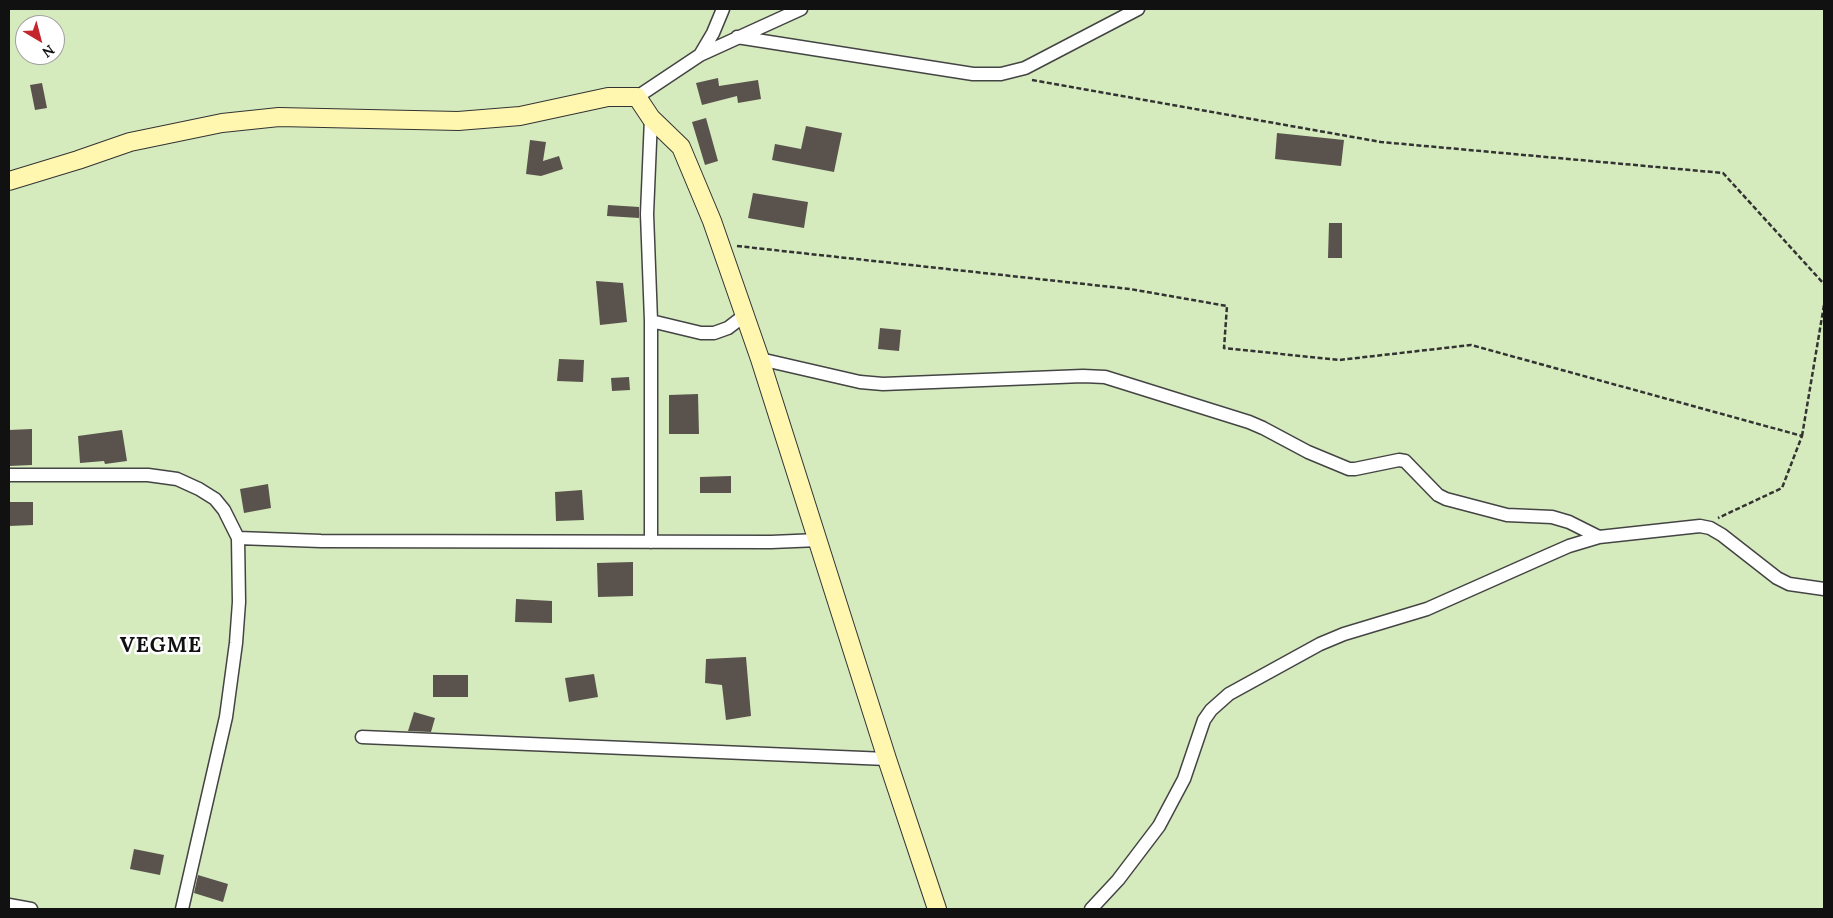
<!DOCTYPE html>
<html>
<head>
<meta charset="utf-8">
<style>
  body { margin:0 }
  #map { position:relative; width:1833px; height:918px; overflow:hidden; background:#fffdf5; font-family:Lora,serif }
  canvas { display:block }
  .frame { position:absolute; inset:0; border:10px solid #111; pointer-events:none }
  .north { position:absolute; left:15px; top:15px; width:50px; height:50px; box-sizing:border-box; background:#fff; border:1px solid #a0a0a0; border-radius:50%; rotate:143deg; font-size:14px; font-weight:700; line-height:20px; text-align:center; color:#111 }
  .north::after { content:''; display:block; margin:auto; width:18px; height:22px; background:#c4262e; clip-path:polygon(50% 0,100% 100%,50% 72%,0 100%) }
</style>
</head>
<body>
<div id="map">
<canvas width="1833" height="918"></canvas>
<div class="frame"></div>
<div class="north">N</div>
</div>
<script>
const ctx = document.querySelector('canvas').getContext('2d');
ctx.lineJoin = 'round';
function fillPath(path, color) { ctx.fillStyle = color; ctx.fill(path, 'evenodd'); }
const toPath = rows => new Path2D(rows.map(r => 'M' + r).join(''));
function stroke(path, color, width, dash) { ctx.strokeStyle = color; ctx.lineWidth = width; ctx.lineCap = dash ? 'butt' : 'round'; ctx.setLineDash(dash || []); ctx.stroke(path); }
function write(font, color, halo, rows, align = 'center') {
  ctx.font = font + ' Lora,serif'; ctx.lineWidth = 5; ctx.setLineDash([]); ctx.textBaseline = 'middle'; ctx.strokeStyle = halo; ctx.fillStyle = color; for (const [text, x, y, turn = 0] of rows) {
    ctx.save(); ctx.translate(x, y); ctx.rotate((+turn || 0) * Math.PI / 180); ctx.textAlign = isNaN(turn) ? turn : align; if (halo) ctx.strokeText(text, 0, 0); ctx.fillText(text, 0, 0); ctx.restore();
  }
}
fillPath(toPath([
  [9,9,1824,9,1824,909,9,909],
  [25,25,55,25,55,55,25,55]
]), '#d5ebbd');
fillPath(toPath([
  [718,78,719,86,758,80,761,99,738,103,737,96,702,105,696,83],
  [42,83,47,108,35,110,30,85],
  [706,118,718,161,705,165,692,122],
  [806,126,842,133,834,172,772,160,775,144,801,149],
  [1277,133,1344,140,1341,166,1275,159],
  [530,140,546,142,543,161,559,156,563,169,541,176,526,174],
  [753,193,808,202,804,228,748,218],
  [608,205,639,207,639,218,607,216],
  [1329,223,1342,223,1342,258,1328,258],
  [596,281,623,283,627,322,600,325],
  [880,328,901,330,899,351,878,349],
  [559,359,584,360,583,382,557,381],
  [629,377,630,390,612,391,611,378],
  [698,394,699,434,669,434,669,395],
  [32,429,32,465,9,466,9,430],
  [122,430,127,461,105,464,104,461,80,463,78,436],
  [731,476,731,493,700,493,700,477],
  [268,484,271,508,244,513,240,489],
  [582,490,584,520,556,521,555,492],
  [9,502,33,502,33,525,9,526],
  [633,562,633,596,598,597,597,563],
  [516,599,552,601,552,623,515,622],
  [746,657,751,716,726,720,722,685,705,683,706,659],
  [594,674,598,697,569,702,565,678],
  [433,675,468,675,468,697,433,697],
  [414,712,435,718,431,732,408,731],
  [134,849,164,855,160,875,130,869],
  [198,875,228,884,223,902,194,893]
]), '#5a524d');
const street = toPath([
  [737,37,973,74,1001,74,1025,68,1138,9],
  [700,55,713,33,723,9],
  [637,97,700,55,801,9],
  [651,321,701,333,714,333,728,328,745,315],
  [760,359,860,382,883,384,1083,376,1105,377,1249,422,1263,428,1308,452,1349,469,1355,469,1399,460,1405,461,1438,495,1446,499,1507,515,1552,517,1569,522,1599,537],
  [9,475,148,475,177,479,199,489,215,499,224,510,238,538,239,602,236,643,226,717,182,909],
  [238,538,321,541,771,542,819,540],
  [651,542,651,321,647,214,651,118],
  [362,737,887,759],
  [9,905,31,909],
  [1091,909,1118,880,1159,826,1184,779,1204,720,1211,710,1229,694,1320,644,1344,634,1427,609,1544,557,1569,546,1599,537,1700,526,1710,528,1722,535,1777,578,1789,584,1824,589]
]);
const secondary = toPath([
  [9,181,78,160,130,142,222,123,279,117,458,121,520,116,608,97,637,97,651,118,681,147,712,221,760,359,887,759,937,909]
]);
stroke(street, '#444', 15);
stroke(secondary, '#333', 20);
stroke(toPath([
  [1032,80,1381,142,1723,173,1824,284],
  [737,246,1130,289,1227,306,1224,348,1339,360,1471,345,1802,436,1782,488,1718,518],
  [1802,436,1824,305]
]), '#333', 2.5, [5, 2.5]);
stroke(street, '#fff', 12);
stroke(secondary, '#fff6b0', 18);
ctx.letterSpacing = '1px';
write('bold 21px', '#111', '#fff', [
  ["VEGME",161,646]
]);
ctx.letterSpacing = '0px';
</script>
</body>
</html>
